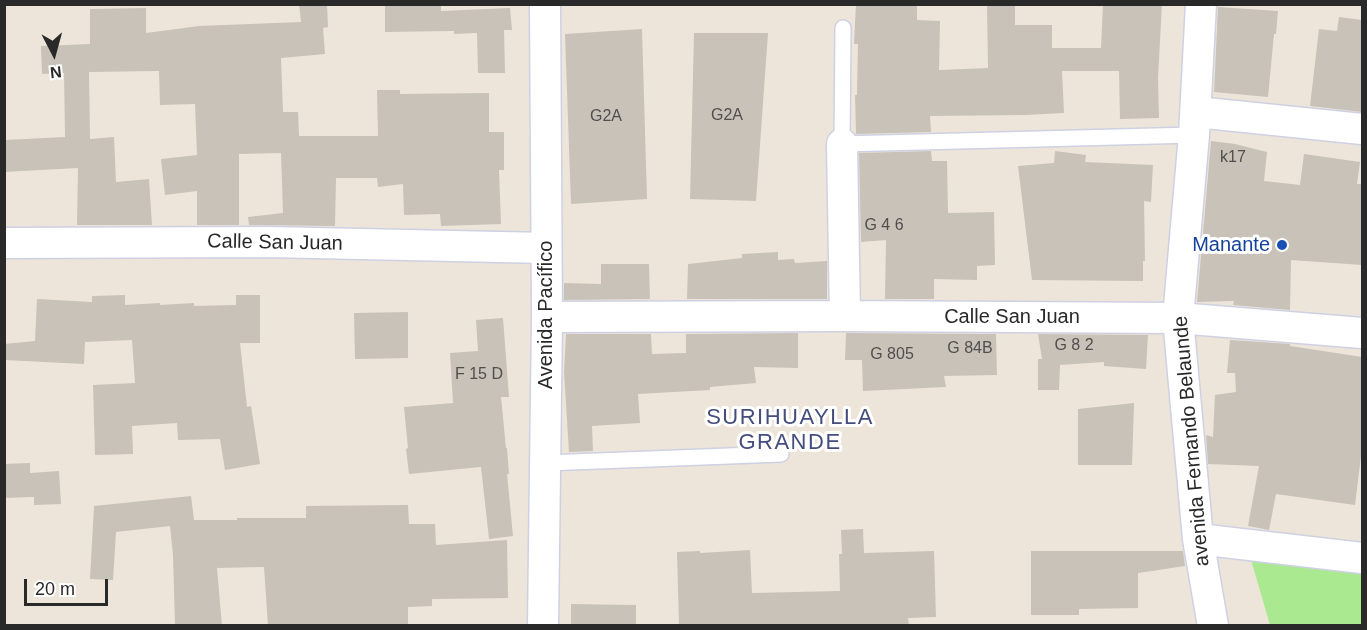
<!DOCTYPE html>
<html>
<head>
<meta charset="utf-8">
<style>
  body { margin:0 }
  #map { position:relative; width:1367px; height:630px; overflow:hidden; background:#ede5d9; font-family:Helvetica,sans-serif }
  canvas { display:block }
  .frame { position:absolute; inset:0; border:6px solid #292929; pointer-events:none }
  .north { position:absolute; left:24px; top:24px; width:60px; height:60px; -webkit-text-stroke:4px #fff; paint-order:stroke; rotate:174deg; font-size:16px; font-weight:700; line-height:24px; text-align:center; color:#292929 }
  .north::after { content:''; display:block; margin:auto; width:21px; height:27px; background:#292929; clip-path:polygon(50% 0,100% 100%,50% 72%,0 100%) }
  .scale { position:absolute; left:24px; top:579px; width:84px; height:27px; box-sizing:border-box; border:3px solid #292929; border-top:0; padding-left:8px; font-size:18px; line-height:21px; white-space:nowrap; color:#292929; -webkit-text-stroke:4px #fff; paint-order:stroke }
</style>
</head>
<body>
<div id="map">
<canvas width="1367" height="630"></canvas>
<div class="frame"></div>
<div class="north">N</div>
<div class="scale">20 m</div>
</div>
<script>
const ctx = document.querySelector('canvas').getContext('2d');
ctx.lineJoin = 'round';
function fillPath(path, color) { ctx.fillStyle = color; ctx.fill(path, 'evenodd'); }
const toPath = rows => new Path2D(rows.map(r => 'M' + r).join(''));
function stroke(path, color, width, dash) { ctx.strokeStyle = color; ctx.lineWidth = width; ctx.lineCap = dash ? 'butt' : 'round'; ctx.setLineDash(dash || []); ctx.stroke(path); }
function write(font, color, halo, rows, align = 'center') {
  ctx.font = font + ' Helvetica,sans-serif'; ctx.lineWidth = 6; ctx.setLineDash([]); ctx.textBaseline = 'middle'; ctx.strokeStyle = halo; ctx.fillStyle = color; for (const [text, x, y, turn = 0] of rows) {
    ctx.save(); ctx.translate(x, y); ctx.rotate((+turn || 0) * Math.PI / 180); ctx.textAlign = isNaN(turn) ? turn : align; if (halo) ctx.strokeText(text, 0, 0); ctx.fillText(text, 0, 0); ctx.restore();
  }
}
fillPath(toPath([
  [1247,546,1362,560,1362,625,1270,625]
]), '#aae98f');
fillPath(toPath([
  [299,4,327,4,328,27,323,28,325,54,281,58,283,112,298,112,299,136,378,136,377,90,400,90,400,94,489,93,489,132,504,132,504,170,499,170,501,224,441,226,440,214,404,215,403,184,378,187,377,178,336,178,335,226,249,225,248,217,283,213,281,153,239,154,239,225,197,225,197,191,165,195,161,159,197,155,195,104,160,105,159,71,89,72,90,139,114,137,116,182,149,179,152,225,77,225,78,168,4,172,4,140,65,137,64,73,42,74,41,46,90,44,90,9,146,8,146,33,199,26,301,22],
  [856,4,917,4,917,20,940,21,939,70,988,68,987,4,1015,4,1015,25,1052,25,1052,48,1101,48,1103,4,1162,4,1158,78,1159,118,1120,119,1119,71,1062,71,1064,113,1026,115,930,116,931,132,856,134,855,95,857,95,858,44,854,44],
  [441,5,441,11,510,8,512,30,504,30,505,73,478,73,477,33,454,34,454,31,385,32,385,6],
  [1218,7,1278,11,1276,34,1274,34,1268,97,1214,92],
  [1339,17,1362,20,1362,112,1310,106,1319,29,1337,31],
  [642,29,647,199,571,204,565,34],
  [694,33,768,33,756,201,690,199],
  [1211,141,1235,144,1267,152,1264,181,1300,185,1304,154,1360,162,1357,184,1362,184,1362,265,1291,260,1290,310,1233,305,1234,301,1197,302],
  [931,151,932,161,947,161,948,213,994,212,995,265,977,266,977,280,934,279,934,299,885,299,886,240,861,242,859,153],
  [1055,151,1086,155,1085,162,1153,165,1151,202,1144,201,1145,261,1143,261,1143,281,1032,280,1018,166,1054,163],
  [778,252,778,260,794,259,795,263,827,261,827,299,687,299,688,264,742,258,742,254],
  [601,264,649,264,650,299,564,300,564,283,601,284],
  [125,295,125,305,160,303,160,305,194,303,194,306,236,305,236,295,260,295,260,343,240,343,247,407,251,406,260,464,225,470,220,439,178,440,177,423,132,426,133,454,95,455,93,385,135,383,132,340,85,342,84,364,4,360,4,344,35,341,37,299,92,302,92,296],
  [408,312,408,358,355,359,354,313],
  [503,318,509,397,501,397,506,448,507,448,509,474,507,474,513,536,489,539,481,467,409,474,406,449,408,448,404,407,453,403,450,353,478,351,476,320],
  [798,333,798,368,754,367,756,383,710,387,710,390,638,394,640,423,592,426,593,451,569,452,564,372,566,334,651,334,652,354,686,353,686,334],
  [846,333,996,334,997,375,944,376,946,387,863,391,862,360,845,360],
  [1038,334,1148,335,1146,369,1104,366,1104,362,1060,365,1059,390,1038,390,1038,359,1042,359],
  [1230,340,1290,344,1290,346,1362,357,1362,448,1355,505,1276,494,1269,530,1248,526,1259,466,1208,464,1206,435,1213,437,1215,395,1236,392,1235,373,1227,373],
  [1134,403,1132,465,1078,465,1078,409],
  [30,463,30,473,59,471,61,504,34,505,34,497,4,498,4,464],
  [191,496,194,520,237,520,237,518,306,518,306,506,408,505,409,524,435,524,436,545,507,540,508,598,432,599,432,606,408,607,408,626,268,626,264,567,217,568,222,626,175,626,173,555,170,526,116,532,113,580,90,579,94,506],
  [863,529,864,553,934,551,936,617,908,618,909,626,679,626,677,552,700,551,700,553,750,550,752,593,840,591,839,554,842,554,841,530],
  [1031,551,1183,551,1185,566,1138,573,1138,608,1079,609,1079,615,1031,615],
  [571,604,636,605,636,626,571,626]
]), '#c8c2b9');
const service = toPath([
  [843,28,842,144,1194,135],
  [545,463,781,454]
]);
const minor = toPath([
  [1201,4,1194,135,1178,318,1198,539,1213,626],
  [1196,112,1362,129],
  [842,144,845,316],
  [4,243,268,242,546,248],
  [547,317,845,316,1178,318,1362,333],
  [1198,539,1362,558],
  [543,626,547,317,545,4]
]);
stroke(service, '#ced1e3', 18);
stroke(minor, '#ced1e3', 33);
stroke(service, '#fff', 15);
stroke(minor, '#fff', 30);
for (const [x, y, r, color] of [
  [1282,245,6,"#1a4fb4"]
]) { const dot = new Path2D(); dot.arc(x, y, r, 0, 2 * Math.PI); ctx.fillStyle = color; ctx.fill(dot); stroke(dot, '#fff', 2); }
write('16px', '#514f4d', null, [
  ["G2A",727,116],
  ["G2A",606,117],
  ["k17",1233,158],
  ["G 4 6",884,226],
  ["G 8 2",1074,346],
  ["G 84B",970,349],
  ["G 805",892,355],
  ["F 15 D",479,375]
]);
write('20px', '#292929', '#fff', [
  ["Calle San Juan",275,243,1],
  ["Avenida Pacífico",546,315,-90],
  ["Calle San Juan",1012,317],
  ["avenida Fernando Belaunde",1192,441,-95]
]);
write('20px', '#164399', '#fff', [
  ["Manante",1270,245]
], 'right');
ctx.letterSpacing = '1.5px';
write('22px', '#454d7d', '#fff', [
  ["SURIHUAYLLA",790,418],
  ["GRANDE",790,443]
]);
ctx.letterSpacing = '0px';
</script>
</body>
</html>
